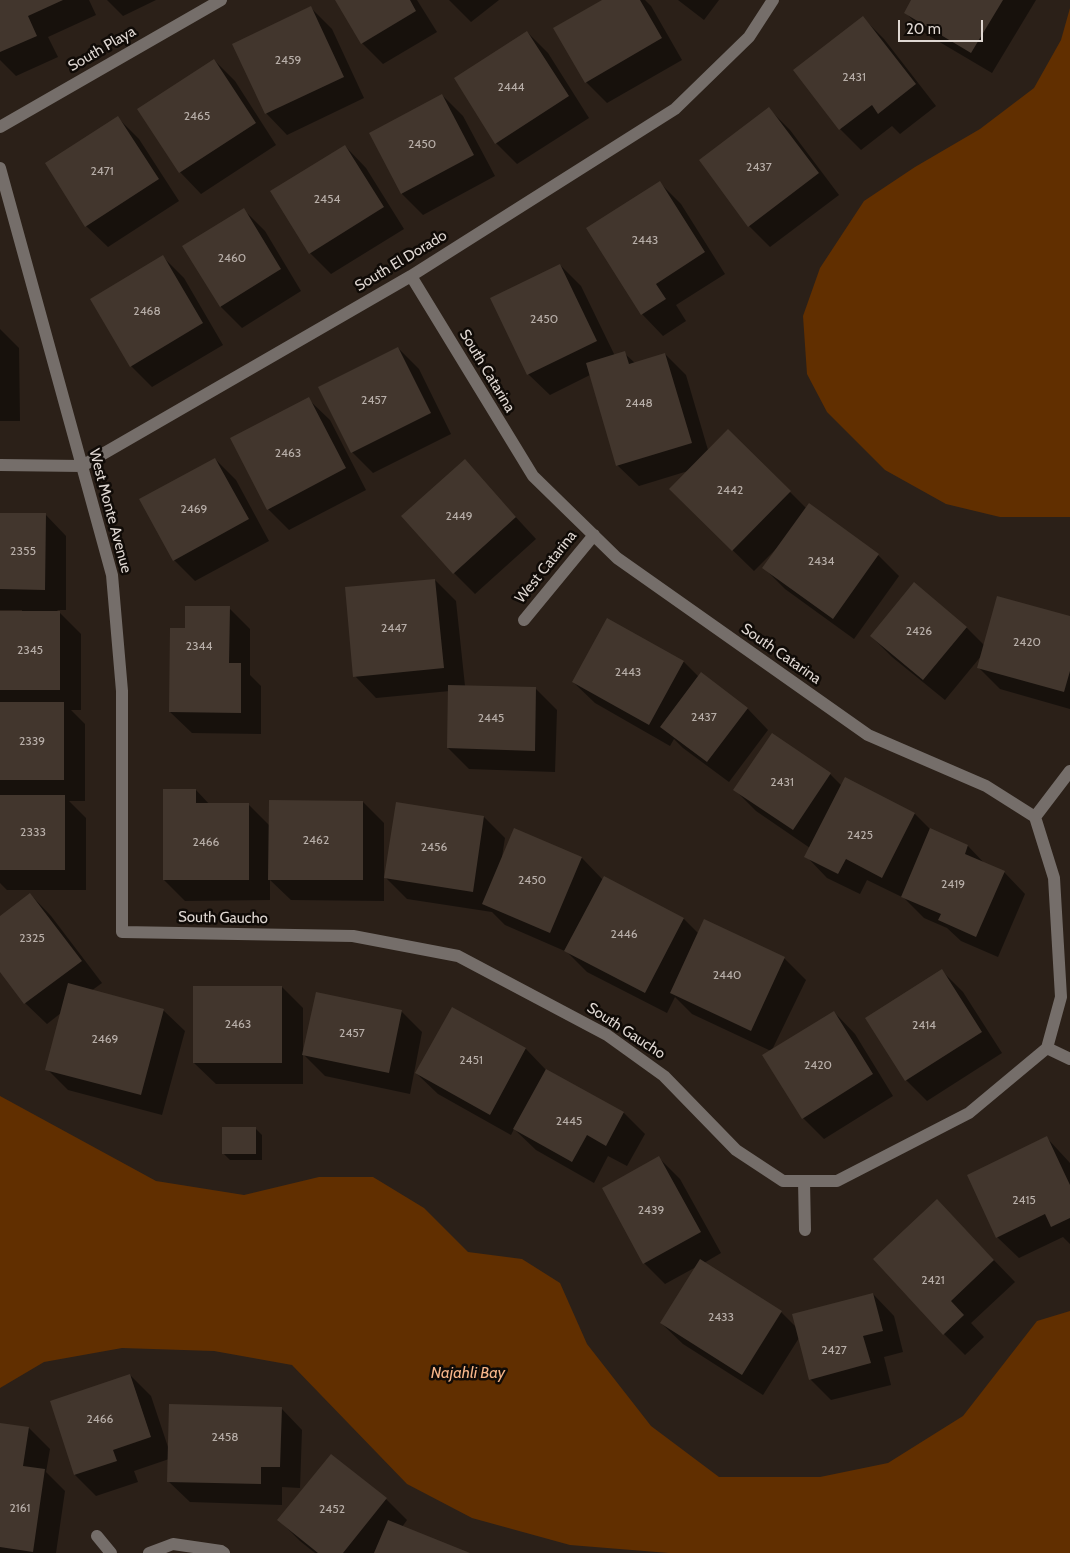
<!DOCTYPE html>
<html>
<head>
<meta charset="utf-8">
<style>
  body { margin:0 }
  #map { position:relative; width:1070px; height:1553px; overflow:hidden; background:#2b2018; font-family:Cabin,sans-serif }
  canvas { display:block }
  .scale { position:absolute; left:898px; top:20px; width:85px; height:22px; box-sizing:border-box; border:2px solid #dfd7d2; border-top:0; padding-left:6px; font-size:15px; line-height:18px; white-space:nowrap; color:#dfd7d2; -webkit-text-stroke:4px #100b07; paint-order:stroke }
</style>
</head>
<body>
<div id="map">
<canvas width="1070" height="1553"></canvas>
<div class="scale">20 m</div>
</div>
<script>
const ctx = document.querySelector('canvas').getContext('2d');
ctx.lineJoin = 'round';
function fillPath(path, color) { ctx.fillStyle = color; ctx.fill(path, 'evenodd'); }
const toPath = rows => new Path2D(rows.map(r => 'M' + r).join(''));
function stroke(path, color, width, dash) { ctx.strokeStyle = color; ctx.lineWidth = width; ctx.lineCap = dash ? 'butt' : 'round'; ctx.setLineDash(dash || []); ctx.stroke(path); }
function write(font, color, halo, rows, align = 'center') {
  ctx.font = font + ' Cabin,sans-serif'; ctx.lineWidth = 5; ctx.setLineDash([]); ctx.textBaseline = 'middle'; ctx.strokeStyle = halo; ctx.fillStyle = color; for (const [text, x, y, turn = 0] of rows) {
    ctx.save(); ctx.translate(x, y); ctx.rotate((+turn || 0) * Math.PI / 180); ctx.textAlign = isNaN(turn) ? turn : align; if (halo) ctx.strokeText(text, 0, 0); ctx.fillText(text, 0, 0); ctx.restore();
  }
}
fillPath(toPath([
  [1070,8,1070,517,1000,517,946,504,885,470,827,412,807,374,803,316,820,268,864,201,915,167,980,129,1034,88,1061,40],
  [0,1096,156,1181,244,1195,319,1177,373,1177,424,1208,468,1252,522,1259,560,1283,587,1344,651,1426,719,1477,820,1477,888,1463,963,1416,1037,1321,1070,1311,1070,1553,669,1553,570,1545,472,1518,407,1484,292,1365,214,1351,122,1348,44,1362,0,1388]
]), '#612f00');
fillPath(toPath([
  [0,0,89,0,96,15,48,37,58,57,16,76,0,60],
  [107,0,156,0,123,16],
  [336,0,417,0,437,32,383,64,362,43],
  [449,0,499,0,471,22],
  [604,0,645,0,651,6,682,60,607,103,586,82],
  [678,0,719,0,704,20],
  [913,0,1036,0,992,73,926,34,905,12],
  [311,8,332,29,364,98,287,135,266,113],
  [863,18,884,39,936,106,900,134,892,126,861,150,840,129],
  [527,32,548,53,589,118,517,164,496,143],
  [214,60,235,81,276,145,201,194,180,172,139,109],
  [442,95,463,116,495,176,423,215,402,194,370,134],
  [769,109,790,130,839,195,770,247,749,226],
  [117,117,139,139,179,201,108,247,86,226],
  [345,146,366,168,404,229,331,274,310,253],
  [660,183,681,204,725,274,676,305,686,321,663,336,642,314,588,229],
  [244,210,265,231,301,291,242,328,221,307,184,246],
  [163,257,184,278,223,345,152,387,131,366],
  [560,265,581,286,615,356,624,353,635,363,665,354,686,375,708,450,728,430,806,508,878,555,899,576,854,639,785,589,764,568,777,550,776,549,754,571,670,489,688,471,639,486,617,465,590,375,550,395,528,374],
  [0,329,19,348,20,421,0,421],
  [398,348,419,369,451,434,373,473,352,452],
  [308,399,330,420,366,490,289,530,268,509],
  [215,459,236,480,269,541,195,581,174,560],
  [464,461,536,539,475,594,454,573],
  [0,514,45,514,66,536,66,610,57,610,81,634,81,710,71,710,85,724,85,801,69,801,86,818,86,890,7,890,0,883,0,612,22,612,22,610,0,610],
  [435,580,456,601,465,686,536,689,557,710,555,772,469,769,448,748,450,691,376,698,355,676],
  [914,584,967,628,985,646,1070,617,1070,709,1000,689,979,668,982,655,945,700,892,657,871,636],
  [229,608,250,629,250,675,261,686,261,734,192,733,170,712,186,629],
  [608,620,684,662,699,677,747,708,768,730,729,782,683,748,674,739,670,746,595,703,573,682],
  [830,774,842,786,845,779,915,814,931,830,968,846,986,865,1004,872,1025,894,998,957,961,941,947,928,924,918,904,898,867,880,860,894,827,878,806,856,810,848,756,811,735,790],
  [196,790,210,805,249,805,270,826,363,802,384,823,384,901,291,900,270,880,270,900,185,901,164,880],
  [484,817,505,838,502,857,582,858,603,880,604,877,684,919,699,934,784,958,806,980,772,1050,834,1012,855,1034,893,1096,824,1139,803,1118,771,1051,692,1014,675,997,667,1013,587,972,567,952,505,925,492,912,407,899,386,878],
  [30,894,51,916,102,983,91,991,163,1010,185,1031,162,1115,68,1090,47,1069,61,1013,47,1024,25,1003,0,970,0,917],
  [942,971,963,992,1002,1053,927,1101,906,1080],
  [282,987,303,1008,303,1053,401,1011,422,1032,410,1094,325,1076,303,1054,303,1084,216,1084,194,1063],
  [452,1008,526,1049,547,1071,624,1113,645,1134,627,1166,608,1156,594,1183,536,1150,514,1129,511,1135,438,1094,416,1073],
  [255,1128,262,1135,262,1160,230,1160,223,1153],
  [1047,1138,1070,1163,1070,1244,1063,1237,1019,1258,997,1237],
  [659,1158,680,1179,721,1253,704,1263,781,1312,797,1328,873,1294,894,1316,903,1352,884,1357,891,1385,831,1400,810,1379,799,1338,763,1395,683,1344,661,1323,696,1267,665,1284,644,1263],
  [937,1201,1015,1282,971,1323,984,1337,965,1355,944,1334],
  [130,1375,151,1396,169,1450,281,1408,302,1430,300,1488,282,1487,282,1505,190,1502,168,1481,169,1459,134,1471,138,1482,96,1496,75,1475,51,1402],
  [0,1424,29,1428,50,1449,46,1472,65,1491,56,1553,0,1553],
  [386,1499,407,1520,402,1527,467,1553,315,1553,300,1541,279,1520]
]), '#0007');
fillPath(toPath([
  [0,0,63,0,28,16,37,36,0,52],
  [335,0,410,0,416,11,361,44],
  [602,0,640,0,662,38,585,83,553,28],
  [911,0,1003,0,971,53,904,13],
  [311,6,344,77,265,114,232,44],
  [863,16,916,84,878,114,872,105,839,130,793,70],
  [527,31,569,96,495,144,454,78],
  [214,59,256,123,179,173,137,109],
  [442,94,474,155,401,194,369,133],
  [769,107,819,173,748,227,699,160],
  [118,116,159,179,85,227,45,163],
  [345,145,384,207,309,254,270,191],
  [660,181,705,252,656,284,666,299,641,315,586,228],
  [244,208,281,269,220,307,182,246],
  [163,255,203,323,130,367,90,299],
  [560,264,597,341,527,375,490,298],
  [398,347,431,413,351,453,318,387],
  [625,351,629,364,665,353,692,443,616,466,586,363],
  [309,397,346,468,267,510,230,438],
  [728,429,791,491,732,551,669,489],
  [215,458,249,519,173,561,139,499],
  [465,459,516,517,453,574,401,516],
  [809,503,879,554,833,619,762,568],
  [0,513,46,513,45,590,0,589],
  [435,579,444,668,353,677,345,587],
  [914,582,967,627,923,680,870,636],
  [997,596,1070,616,1070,671,1064,692,977,668],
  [185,606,230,606,229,663,241,663,241,713,169,712,170,628,185,628],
  [0,611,60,611,60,690,0,690],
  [607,618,684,661,649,725,572,682],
  [701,672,748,708,707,762,660,727],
  [448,685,536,687,535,751,447,748],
  [0,702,64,702,64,780,0,780],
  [772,733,831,773,793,830,733,790],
  [845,777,915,813,882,878,846,859,838,874,804,857],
  [163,789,196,789,196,803,249,803,249,880,163,880],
  [0,795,65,795,65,870,0,870],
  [269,800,363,801,363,880,268,880],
  [396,802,484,816,473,892,384,878],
  [514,828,582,857,550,933,482,904],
  [930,828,968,845,965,854,1005,871,976,937,938,920,941,914,901,897],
  [604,876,684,918,645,993,564,951],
  [30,893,82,961,24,1004,0,972,0,916],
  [704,919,785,957,751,1031,670,993],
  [942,969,982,1032,905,1081,865,1018],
  [68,983,164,1009,141,1095,45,1070],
  [193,986,282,986,282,1063,193,1063],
  [316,992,402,1010,389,1073,302,1055],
  [452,1007,526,1048,490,1115,415,1073],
  [834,1011,873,1074,802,1119,762,1055],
  [546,1069,624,1112,606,1146,587,1135,572,1162,513,1129],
  [222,1127,256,1127,256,1154,222,1154],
  [1047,1136,1070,1185,1070,1218,1051,1227,1045,1214,996,1238,967,1175],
  [659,1156,701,1232,643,1264,602,1188],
  [937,1199,994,1260,951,1301,964,1315,943,1335,873,1259],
  [700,1259,782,1311,742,1375,660,1323],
  [873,1293,883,1331,863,1336,871,1363,809,1380,792,1314],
  [130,1374,151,1437,113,1450,117,1461,74,1475,50,1401],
  [169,1404,282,1407,280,1467,261,1467,261,1484,167,1482],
  [0,1423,29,1427,23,1466,45,1469,33,1552,0,1547],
  [331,1454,387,1498,343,1553,318,1553,277,1520],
  [388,1520,470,1553,374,1553]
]), '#42362d');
stroke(toPath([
  [0,127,221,0],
  [0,168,112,575,122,691,122,932,353,936,458,956,607,1035,664,1076,736,1150,783,1181,837,1181,969,1113,1047,1048],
  [411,276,533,476,617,558,868,735,986,786,1035,817,1054,878,1061,997,1047,1048],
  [0,465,82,466,411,276,675,109,749,37,773,0],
  [524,620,594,535],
  [1035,817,1070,771],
  [1047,1048,1070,1059],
  [804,1181,805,1230],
  [97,1536,111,1553],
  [149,1553,173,1544,221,1551,224,1553]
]), '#756e6a', 12);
write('12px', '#b8afa9', null, [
  ["2459",288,60],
  ["2431",854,77],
  ["2444",511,87],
  ["2465",197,116],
  ["2450",422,144],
  ["2437",759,167],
  ["2471",102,171],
  ["2454",327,199],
  ["2443",645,240],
  ["2460",232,258],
  ["2468",147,311],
  ["2450",544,319],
  ["2457",374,400],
  ["2448",639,403],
  ["2463",288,453],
  ["2442",730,490],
  ["2469",194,509],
  ["2449",459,516],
  ["2355",23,551],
  ["2434",821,561],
  ["2447",394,628],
  ["2426",919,631],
  ["2420",1027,642],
  ["2344",199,646],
  ["2345",30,650],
  ["2443",628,672],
  ["2437",704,717],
  ["2445",491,718],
  ["2339",32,741],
  ["2431",782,782],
  ["2333",33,832],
  ["2425",860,835],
  ["2462",316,840],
  ["2466",206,842],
  ["2456",434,847],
  ["2450",532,880],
  ["2419",953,884],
  ["2446",624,934],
  ["2325",32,938],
  ["2440",727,975],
  ["2463",238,1024],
  ["2414",924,1025],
  ["2457",352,1033],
  ["2469",105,1039],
  ["2451",471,1060],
  ["2420",818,1065],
  ["2445",569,1121],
  ["2415",1024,1200],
  ["2439",651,1210],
  ["2421",933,1280],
  ["2433",721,1317],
  ["2427",834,1350],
  ["2466",100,1419],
  ["2458",225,1437],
  ["2161",20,1508],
  ["2452",332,1509]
]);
write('15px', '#dfd7d2', '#100b07', [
  ["South Playa",102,49,-30],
  ["South El Dorado",401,261,-31],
  ["South Catarina",487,371,59],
  ["West Monte Avenue",110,511,75],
  ["West Catarina",546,567,-51],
  ["South Catarina",781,654,35],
  ["South Gaucho",223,918,1],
  ["South Gaucho",626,1031,33]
]);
write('italic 16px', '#f6b589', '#100b07', [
  ["Najahli Bay",468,1373]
]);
</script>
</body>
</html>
